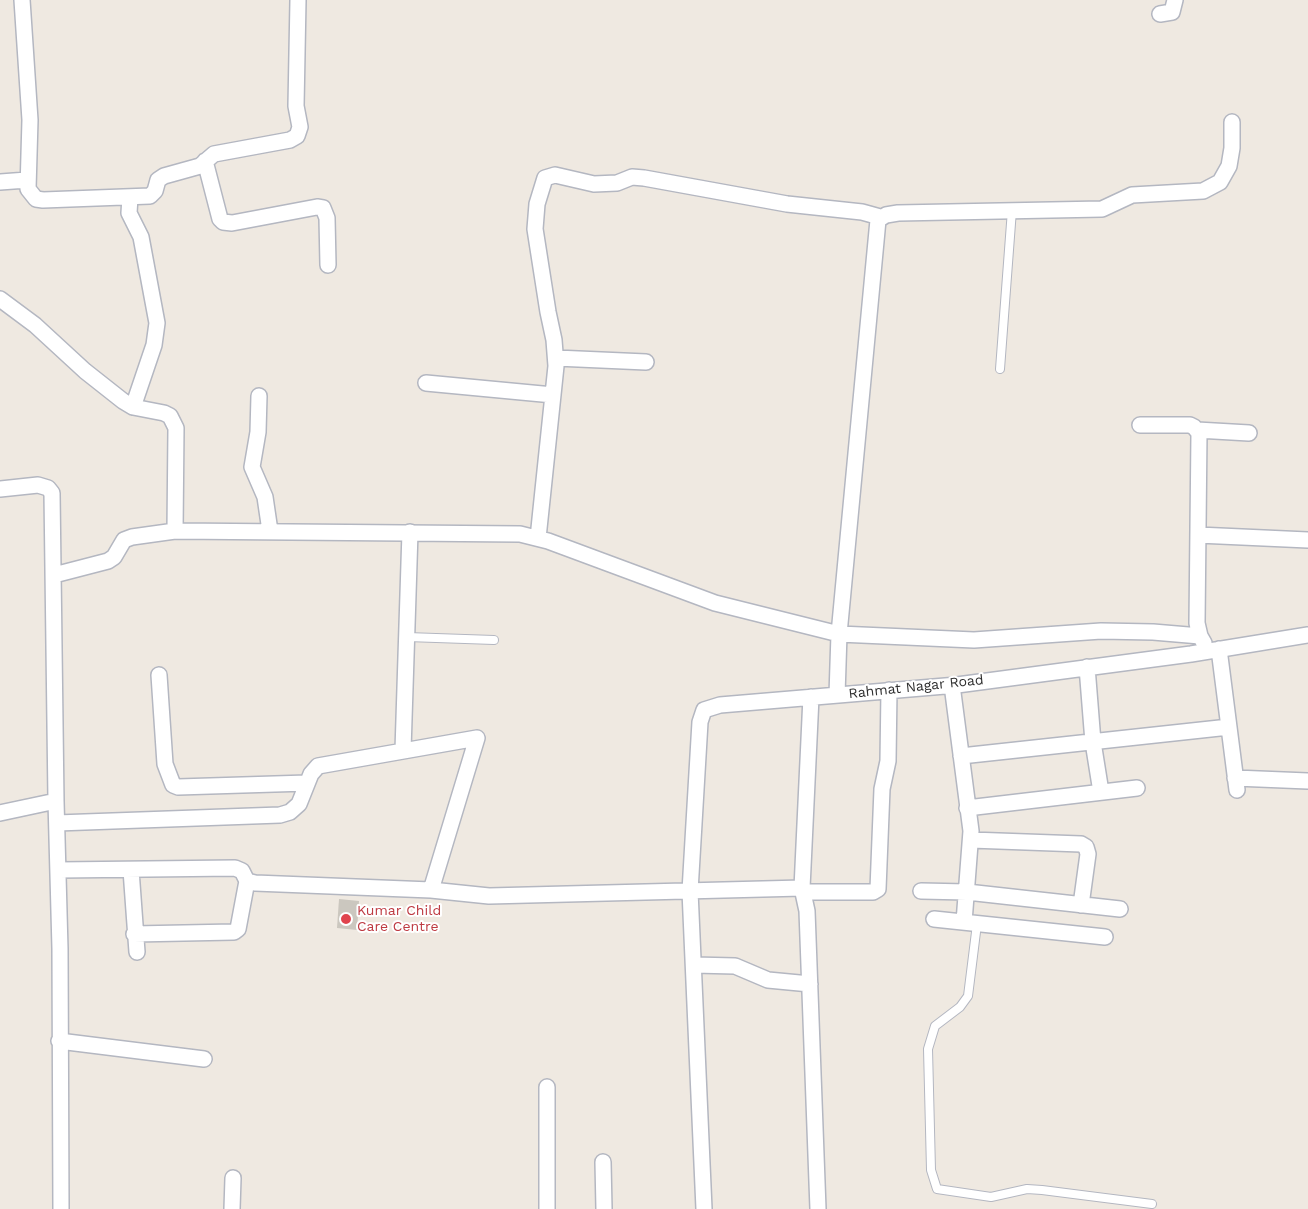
<!DOCTYPE html>
<html>
<head>
<meta charset="utf-8">
<style>
  body { margin:0 }
  canvas { display:block; background:#efe9e1 }
</style>
</head>
<body>
<canvas width="1308" height="1209"></canvas>
<script>
const ctx = document.querySelector('canvas').getContext('2d');
ctx.lineJoin = 'round';
function fillPath(path, color) { ctx.fillStyle = color; ctx.fill(path, 'evenodd'); }
const toPath = rows => new Path2D(rows.map(r => 'M' + r).join(''));
function stroke(path, color, width, dash) { ctx.strokeStyle = color; ctx.lineWidth = width; ctx.lineCap = dash ? 'butt' : 'round'; ctx.setLineDash(dash || []); ctx.stroke(path); }
function write(font, color, halo, rows, align = 'center') {
  ctx.font = font + ' "Work Sans",sans-serif'; ctx.lineWidth = 4; ctx.setLineDash([]); ctx.textBaseline = 'middle'; ctx.strokeStyle = halo; ctx.fillStyle = color; for (const [text, x, y, turn = 0] of rows) {
    ctx.save(); ctx.translate(x, y); ctx.rotate((+turn || 0) * Math.PI / 180); ctx.textAlign = isNaN(turn) ? turn : align; if (halo) ctx.strokeText(text, 0, 0); ctx.fillText(text, 0, 0); ctx.restore();
  }
}
fillPath(toPath([
  [339,899,359,901,357,930,337,928]
]), '#cbc7bf');
const service = toPath([
  [1000,369,1012,210],
  [407,637,494,640],
  [977,924,968,996,960,1007,935,1026,928,1049,931,1170,937,1189,991,1197,1027,1189,1042,1190,1152,1204]
]);
const minor = toPath([
  [22,0,30,120,28,189,36,199,43,200,150,196,155,191,158,180,164,176,200,166,214,154,290,140,297,136,300,127,296,106,298,0],
  [1160,14,1172,12,1175,0],
  [205,161,220,219,223,222,232,223,317,207,323,208,327,218,328,265],
  [0,182,27,180],
  [130,197,129,213,141,237,157,323,154,345,133,407],
  [0,299,35,325,85,371,123,401,133,407,164,413,170,416,176,428,175,531,132,537,124,540,114,557,108,561,54,575],
  [556,358,646,362],
  [426,383,553,395],
  [259,396,258,432,252,467,265,497,270,531],
  [1140,425,1190,425,1194,427,1199,433,1197,623,1200,636,1204,643],
  [1197,430,1249,433],
  [0,489,38,485,48,488,52,493,56,801,60,949,61,1209],
  [175,531,520,534,548,541,715,603,839,634,974,640,1101,631,1153,632,1200,636],
  [1198,535,1308,540],
  [538,538,556,366,554,340,548,312,535,229,537,204,545,178,555,175,594,184,617,183,632,177,644,178,787,204,862,212,880,217],
  [1219,649,1237,790],
  [1087,667,1093,742,1101,792],
  [159,675,165,764,173,785,178,787,307,783],
  [952,685,971,831,964,922],
  [837,695,839,634,878,220,886,215,898,213,1102,209,1132,195,1203,191,1220,182,1229,166,1232,148,1232,122],
  [403,750,410,532],
  [961,756,1229,727],
  [1235,778,1308,781],
  [967,808,1137,788],
  [0,813,56,801],
  [57,823,280,815,290,812,299,804,311,774,318,766,477,738,431,890],
  [971,840,1081,844,1086,847,1088,854,1081,905],
  [59,870,235,868,242,871,247,881,255,883,431,890,489,896,802,888,807,911,818,1209],
  [131,870,137,952],
  [802,888,811,697],
  [921,891,967,892,1120,909],
  [803,892,873,892,878,889,882,789,888,761,889,690],
  [934,919,1105,937],
  [134,934,234,932,238,929,247,881],
  [694,965,735,966,768,980,810,984],
  [59,1041,204,1059],
  [547,1087,547,1209],
  [603,1162,604,1209],
  [232,1209,233,1178],
  [704,1209,690,891,700,722,704,710,720,705,957,685,1191,654,1308,635]
]);
stroke(service, '#b4b7c1', 10);
stroke(minor, '#b4b7c1', 18);
stroke(service, '#fff', 8);
stroke(minor, '#fff', 15);
for (const [x, y, r, color] of [
  [346,919,6,"#e0444e"]
]) { const dot = new Path2D(); dot.arc(x, y, r, 0, 2 * Math.PI); ctx.fillStyle = color; ctx.fill(dot); stroke(dot, '#fff', 2); }
write('14px', '#2e2e2e', '#fff', [
  ["Rahmat Nagar Road",916,687,-6]
]);
write('14px', '#be3a42', '#fff', [
  ["Kumar Child",357,911],
  ["Care Centre",357,927]
], 'left');
</script>
</body>
</html>
